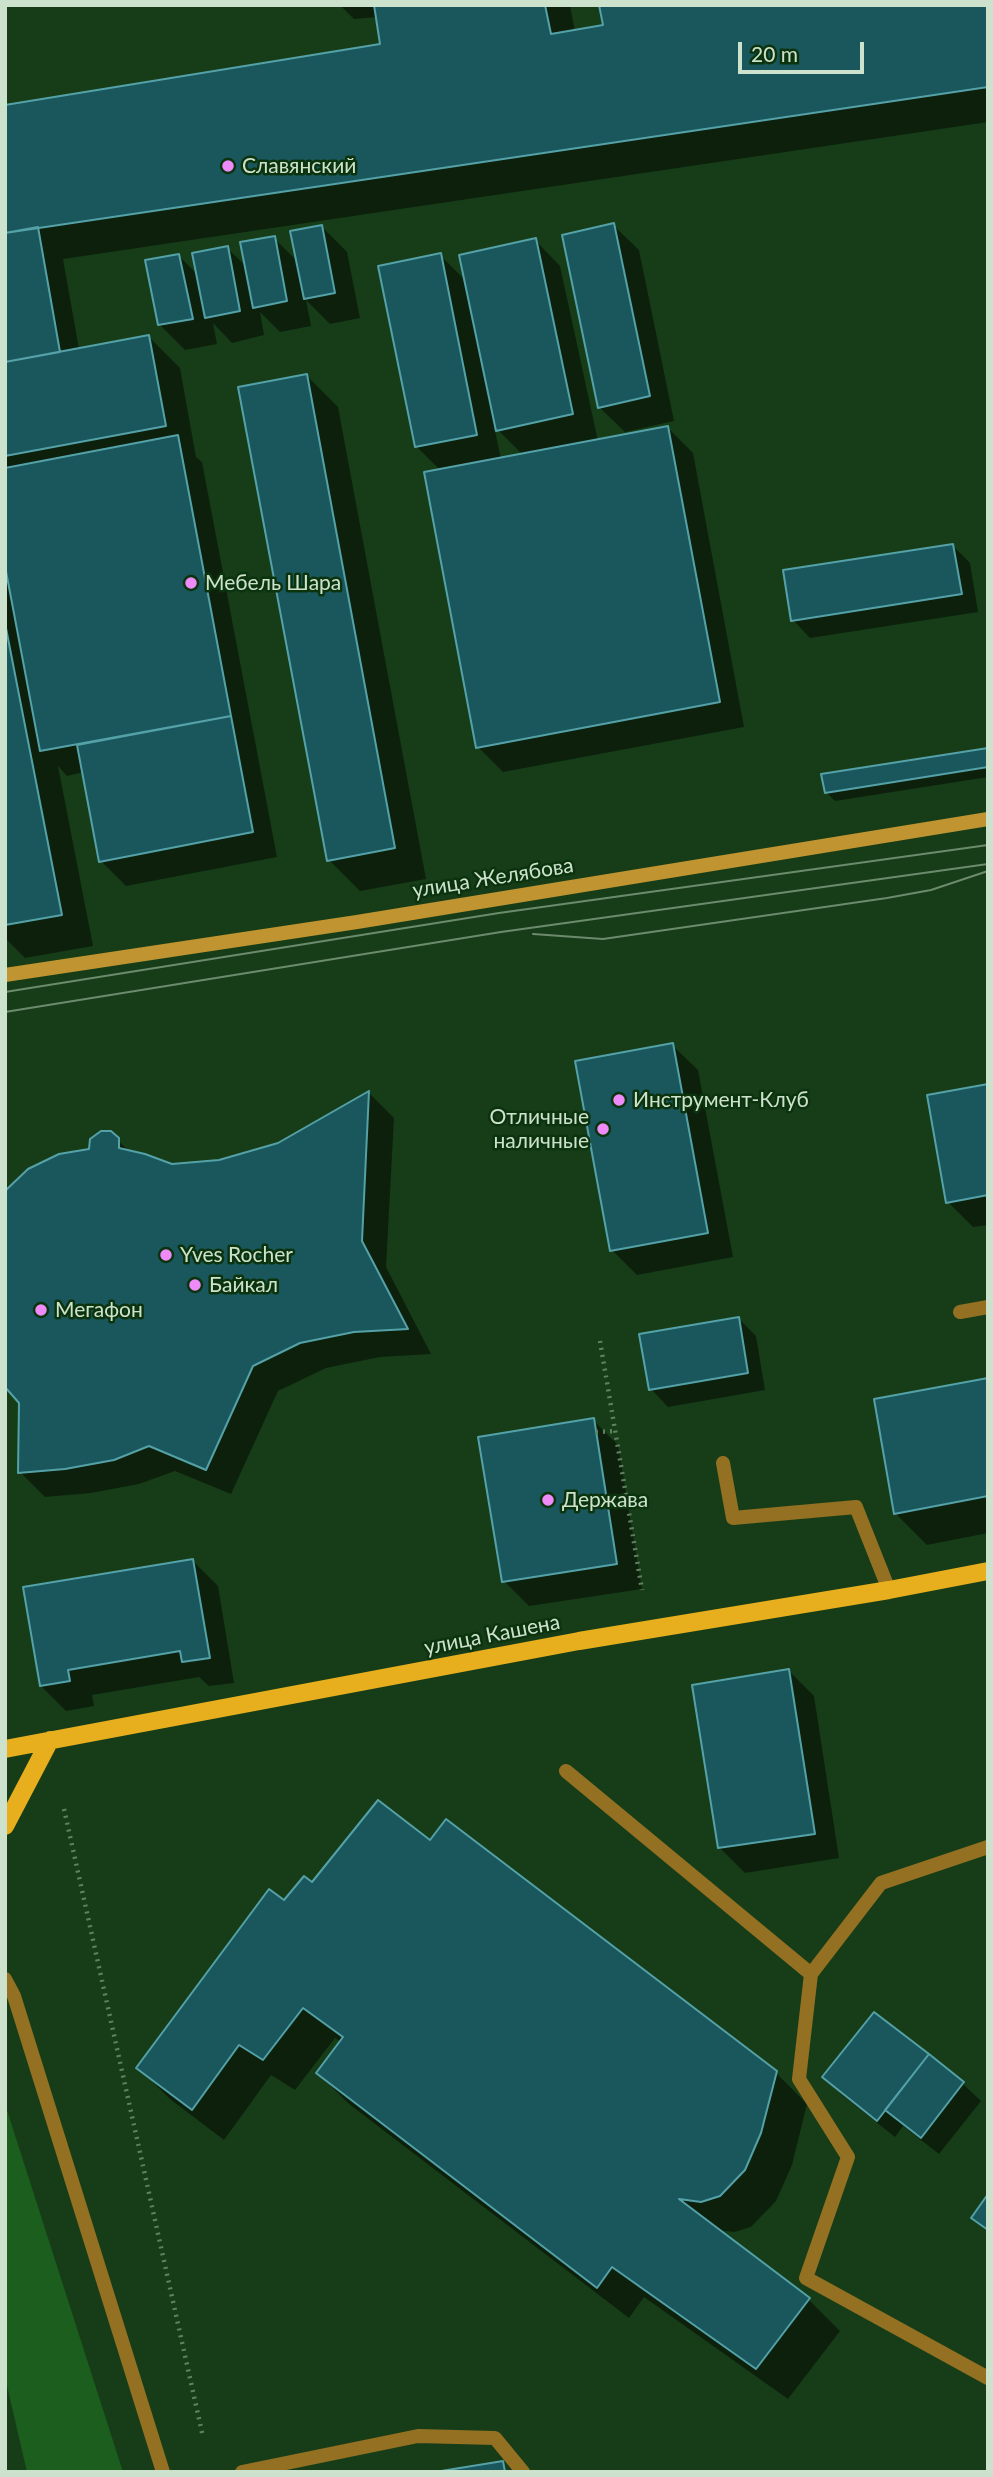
<!DOCTYPE html>
<html>
<head>
<meta charset="utf-8">
<style>
  body { margin:0 }
  #map { position:relative; width:993px; height:2477px; overflow:hidden; background:#173d18; font-family:Lato,sans-serif }
  canvas { display:block }
  .frame { position:absolute; inset:0; border:7px solid #cde2cc; pointer-events:none }
  .scale { position:absolute; left:738px; top:42px; width:126px; height:32px; box-sizing:border-box; border:4px solid #cde2cc; border-top:0; padding-left:9px; font-size:21px; line-height:24px; white-space:nowrap; color:#cde2cc; -webkit-text-stroke:5px #0b330d; paint-order:stroke }
</style>
</head>
<body>
<div id="map">
<canvas width="993" height="2477"></canvas>
<div class="frame"></div>
<div class="scale">20 m</div>
</div>
<script>
const ctx = document.querySelector('canvas').getContext('2d');
ctx.lineJoin = 'round';
function fillPath(path, color) { ctx.fillStyle = color; ctx.fill(path, 'evenodd'); }
const toPath = rows => new Path2D(rows.map(r => 'M' + r).join(''));
function stroke(path, color, width, dash) { ctx.strokeStyle = color; ctx.lineWidth = width; ctx.lineCap = dash ? 'butt' : 'round'; ctx.setLineDash(dash || []); ctx.stroke(path); }
function write(font, color, halo, rows, align = 'center') {
  ctx.font = font + ' Lato,sans-serif'; ctx.lineWidth = 5; ctx.setLineDash([]); ctx.textBaseline = 'middle'; ctx.strokeStyle = halo; ctx.fillStyle = color; for (const [text, x, y, turn = 0] of rows) {
    ctx.save(); ctx.translate(x, y); ctx.rotate((+turn || 0) * Math.PI / 180); ctx.textAlign = isNaN(turn) ? turn : align; if (halo) ctx.strokeText(text, 0, 0); ctx.fillText(text, 0, 0); ctx.restore();
  }
}
fillPath(toPath([
  [5,2104,123,2472,27,2472,5,2377]
]), '#1b5e1e');
fillPath(toPath([
  [340,5,570,5,575,32,988,5,988,122,63,259,79,349,148,336,180,368,196,457,202,462,277,857,126,886,101,861,84,772,67,776,58,766,93,946,25,958,5,938,5,107,382,45,378,17,354,19],
  [613,225,639,250,674,421,625,432,599,407],
  [322,227,347,252,360,318,330,324,306,300,311,326,280,332,260,312,264,335,232,343,213,323,217,344,185,350,159,324,179,256,198,275,227,248,247,267,274,238,298,262],
  [535,240,560,266,598,441,668,428,693,453,744,727,503,772,478,747,441,471,416,446,440,255,466,281],
  [494,426,523,455,501,459],
  [307,376,338,407,426,879,360,891,329,860],
  [953,546,970,563,978,612,810,638,793,620],
  [988,749,988,777,835,801,826,792],
  [672,1045,698,1070,733,1257,637,1275,612,1250],
  [988,1086,988,1225,973,1227,948,1202],
  [369,1093,394,1118,386,1267,431,1354,380,1357,326,1368,278,1391,231,1494,175,1471,139,1484,91,1493,45,1497,20,1472,21,1402,91,1150,110,1133,131,1153,172,1166,219,1162,279,1144],
  [738,1318,756,1336,765,1390,668,1407,651,1389],
  [988,1379,988,1533,927,1545,896,1514],
  [593,1420,618,1445,642,1589,529,1606,504,1581],
  [192,1560,218,1586,234,1683,209,1686,199,1677,92,1695,94,1706,66,1711,41,1686],
  [789,1671,814,1696,839,1858,745,1873,720,1848],
  [430,1842,776,2073,807,2104,792,2165,776,2201,751,2227,734,2232,717,2230,809,2300,840,2331,788,2399,644,2297,629,2318,349,2104,318,2073,341,2042,335,2038,295,2090,271,2075,224,2140,170,2099,138,2067,284,1902,312,1884],
  [874,2014,963,2084,981,2101,939,2154,903,2126,895,2137,842,2095,825,2077]
]), '#0007');
const building = toPath([
  [374,5,545,5,551,34,603,25,599,5,988,5,988,87,5,233,5,105,380,44,374,5],
  [614,223,650,396,598,408,562,235,614,223],
  [322,225,335,293,304,299,290,231,322,225],
  [38,227,60,352,5,362,5,233,38,227],
  [275,236,287,301,253,308,240,242,275,236],
  [536,238,573,414,496,431,459,255,536,238],
  [228,246,240,311,205,318,192,253,228,246],
  [441,253,477,435,415,447,378,266,441,253],
  [179,254,193,319,158,325,145,260,179,254],
  [149,335,166,426,5,456,5,362,149,335],
  [307,374,395,848,327,861,238,387,307,374],
  [668,426,720,702,476,748,424,472,668,426],
  [178,435,231,716,40,751,5,566,5,468,178,435],
  [953,544,962,594,791,621,783,570,953,544],
  [5,623,62,915,5,925,5,623],
  [231,716,253,832,99,862,77,745,231,716],
  [988,748,988,767,825,793,821,774,988,748],
  [673,1043,708,1233,610,1251,575,1061,673,1043],
  [988,1084,988,1195,946,1203,927,1095,988,1084],
  [369,1091,362,1241,408,1329,354,1332,300,1343,253,1366,206,1470,149,1446,114,1460,65,1469,18,1473,19,1403,5,1387,5,1191,28,1169,59,1154,89,1149,90,1139,101,1131,111,1131,119,1138,119,1148,145,1154,172,1164,219,1160,278,1143,369,1091],
  [739,1317,748,1373,649,1390,639,1334,739,1317],
  [988,1378,988,1496,894,1514,874,1399,988,1378],
  [594,1418,617,1564,502,1582,478,1437,594,1418],
  [193,1559,210,1658,182,1662,180,1651,68,1670,70,1681,40,1686,23,1587,193,1559],
  [789,1669,815,1834,718,1848,692,1685,789,1669],
  [378,1800,430,1840,446,1819,777,2071,761,2133,745,2170,720,2196,701,2202,679,2199,810,2298,756,2369,612,2267,597,2288,316,2073,343,2037,303,2008,263,2060,239,2045,192,2110,136,2068,269,1889,284,1900,304,1876,312,1882,378,1800],
  [874,2012,929,2054,877,2121,822,2077,874,2012],
  [929,2054,964,2082,921,2138,885,2110,929,2054],
  [988,2194,988,2230,971,2218,988,2194],
  [503,2461,505,2472,435,2472,503,2461]
]);
fillPath(building, '#19575c');
stroke(building, '#54a1a8', 2);
stroke(toPath([
  [600,1341,642,1590],
  [596,1432,615,1431],
  [64,1809,203,2437]
]), '#618061', 4.5, [2, 5]);
stroke(toPath([
  [960,1312,988,1307],
  [723,1463,733,1518,856,1507,889,1590],
  [566,1771,811,1974,799,2079,848,2157,806,2278,988,2378],
  [811,1974,881,1883,988,1847],
  [5,1979,14,1996,163,2472],
  [242,2472,418,2436,495,2438,523,2472]
]), '#937022', 14);
stroke(toPath([
  [5,975,357,922,988,819]
]), '#c09431', 14);
stroke(toPath([
  [5,1749,579,1641,889,1590,988,1571],
  [5,1826,50,1740]
]), '#e7ae1d', 18);
stroke(toPath([
  [533,934,603,939,887,898,931,890,988,871],
  [5,992,499,913,988,845],
  [5,1012,501,932,988,864]
]), '#6c8a6c', 2);
for (const [x, y, r, color] of [
  [228,166,7,"#ee8bf8"],
  [191,583,7,"#ee8bf8"],
  [619,1100,7,"#ee8bf8"],
  [603,1129,7,"#ee8bf8"],
  [166,1255,7,"#ee8bf8"],
  [195,1285,7,"#ee8bf8"],
  [41,1310,7,"#ee8bf8"],
  [548,1500,7,"#ee8bf8"]
]) { const dot = new Path2D(); dot.arc(x, y, r, 0, 2 * Math.PI); ctx.fillStyle = color; ctx.fill(dot); stroke(dot, '#0b330d', 2.5); }
write('21px', '#cde2cc', '#0b330d', [
  ["Славянский",242,166],
  ["Мебель Шара",205,583],
  ["Инструмент-Клуб",633,1100],
  ["Отличные",589,1117,"right"],
  ["наличные",589,1141,"right"],
  ["Yves Rocher",180,1255],
  ["Байкал",209,1285],
  ["Мегафон",55,1310],
  ["Держава",562,1500]
], 'left');
write('21px', '#cde2cc', '#0b330d', [
  ["улица Желябова",493,878,-9],
  ["улица Кашена",492,1635,-11]
]);
</script>
</body>
</html>
